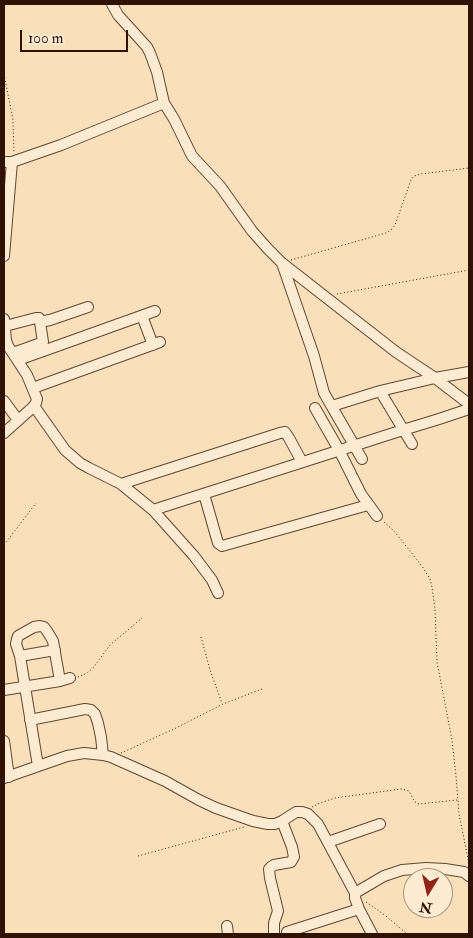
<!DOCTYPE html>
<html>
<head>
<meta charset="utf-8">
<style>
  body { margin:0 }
  #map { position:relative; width:473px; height:938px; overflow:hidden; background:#f9e0ba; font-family:"IM FELL Double Pica",serif }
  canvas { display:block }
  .frame { position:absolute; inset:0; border:5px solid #301205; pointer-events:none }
  .north { position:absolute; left:403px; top:868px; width:50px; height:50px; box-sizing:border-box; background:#fbebd2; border:1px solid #aa9480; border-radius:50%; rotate:189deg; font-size:14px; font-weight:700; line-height:20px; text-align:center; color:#301205 }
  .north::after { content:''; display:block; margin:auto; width:18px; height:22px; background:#8f2418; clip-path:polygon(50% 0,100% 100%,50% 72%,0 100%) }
  .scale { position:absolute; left:20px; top:30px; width:108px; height:22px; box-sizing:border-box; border:2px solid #301205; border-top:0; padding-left:6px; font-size:15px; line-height:18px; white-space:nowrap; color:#301205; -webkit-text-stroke:4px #fbebd2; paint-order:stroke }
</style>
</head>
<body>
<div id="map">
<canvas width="473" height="938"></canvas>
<div class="frame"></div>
<div class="north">N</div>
<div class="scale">100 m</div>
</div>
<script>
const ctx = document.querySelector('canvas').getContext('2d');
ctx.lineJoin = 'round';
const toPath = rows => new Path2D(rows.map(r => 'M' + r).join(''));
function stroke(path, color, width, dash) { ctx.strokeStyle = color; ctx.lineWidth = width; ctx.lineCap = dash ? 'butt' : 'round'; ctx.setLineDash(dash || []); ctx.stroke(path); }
const minor = toPath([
  [112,4,118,15,147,47,150,53,157,72,164,103,174,119,192,156,220,186,252,231,268,249,282,263,396,352,435,378,469,404],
  [4,162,12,162,61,145,164,103],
  [4,256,12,162],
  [282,263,314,356,324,393,362,459],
  [142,316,153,345],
  [4,319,6,340,8,346,27,375,37,399,36,403,32,408,4,433],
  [40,322,50,320,88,307],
  [5,326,36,318,39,318,40,322,43,342,41,343,13,353],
  [18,360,155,311],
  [33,388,160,342],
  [380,391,412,444],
  [4,401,18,420],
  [34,406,65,450,80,463,89,468,121,484,153,510,194,556,212,580,218,593],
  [332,406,380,391,435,378,469,372],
  [315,408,339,450,361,494,377,516],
  [121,484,280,433,285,432,289,438,302,462],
  [204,494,218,543,222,546,368,505],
  [153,510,403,430,439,419,469,409],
  [20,656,55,650],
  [4,690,60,681],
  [30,720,85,709,91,710,95,714,98,723,101,737,103,755],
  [4,741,9,777],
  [38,766,20,656,16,644,17,639,18,636,34,627,40,626,44,627,47,631,53,641,60,681,70,678],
  [4,778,67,756,84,753,103,755,111,757,165,781,199,800,216,808,253,821,268,824,275,824,282,821,296,812,302,812,308,814,318,824,355,893,384,876,402,870,426,868,445,869,464,872,469,876],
  [328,842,380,824],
  [355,893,355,898,359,909,372,934],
  [227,926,228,934],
  [287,932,359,909],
  [274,934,274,923,278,911,270,878,269,869,271,867,274,865,291,862,294,857,292,847,282,821]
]);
stroke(minor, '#624632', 12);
stroke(toPath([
  [4,74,13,120,14,153],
  [291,260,386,233,392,229,395,225,411,180,414,176,421,174,469,168],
  [337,294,469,270],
  [384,522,394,531,422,566,430,579,432,587,435,609,437,662,452,740,456,776,459,814,469,864],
  [4,545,36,503],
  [201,637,210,670,222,703],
  [78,677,87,673,93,668,110,645,142,618],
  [121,753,174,729,223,704,262,689],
  [312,807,320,803,335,798,401,789,409,791,415,802,419,804,457,800],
  [138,856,244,827],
  [366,902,386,916,407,934]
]), '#301205', 1, [1, 2.5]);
stroke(minor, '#fbebd2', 10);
</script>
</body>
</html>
